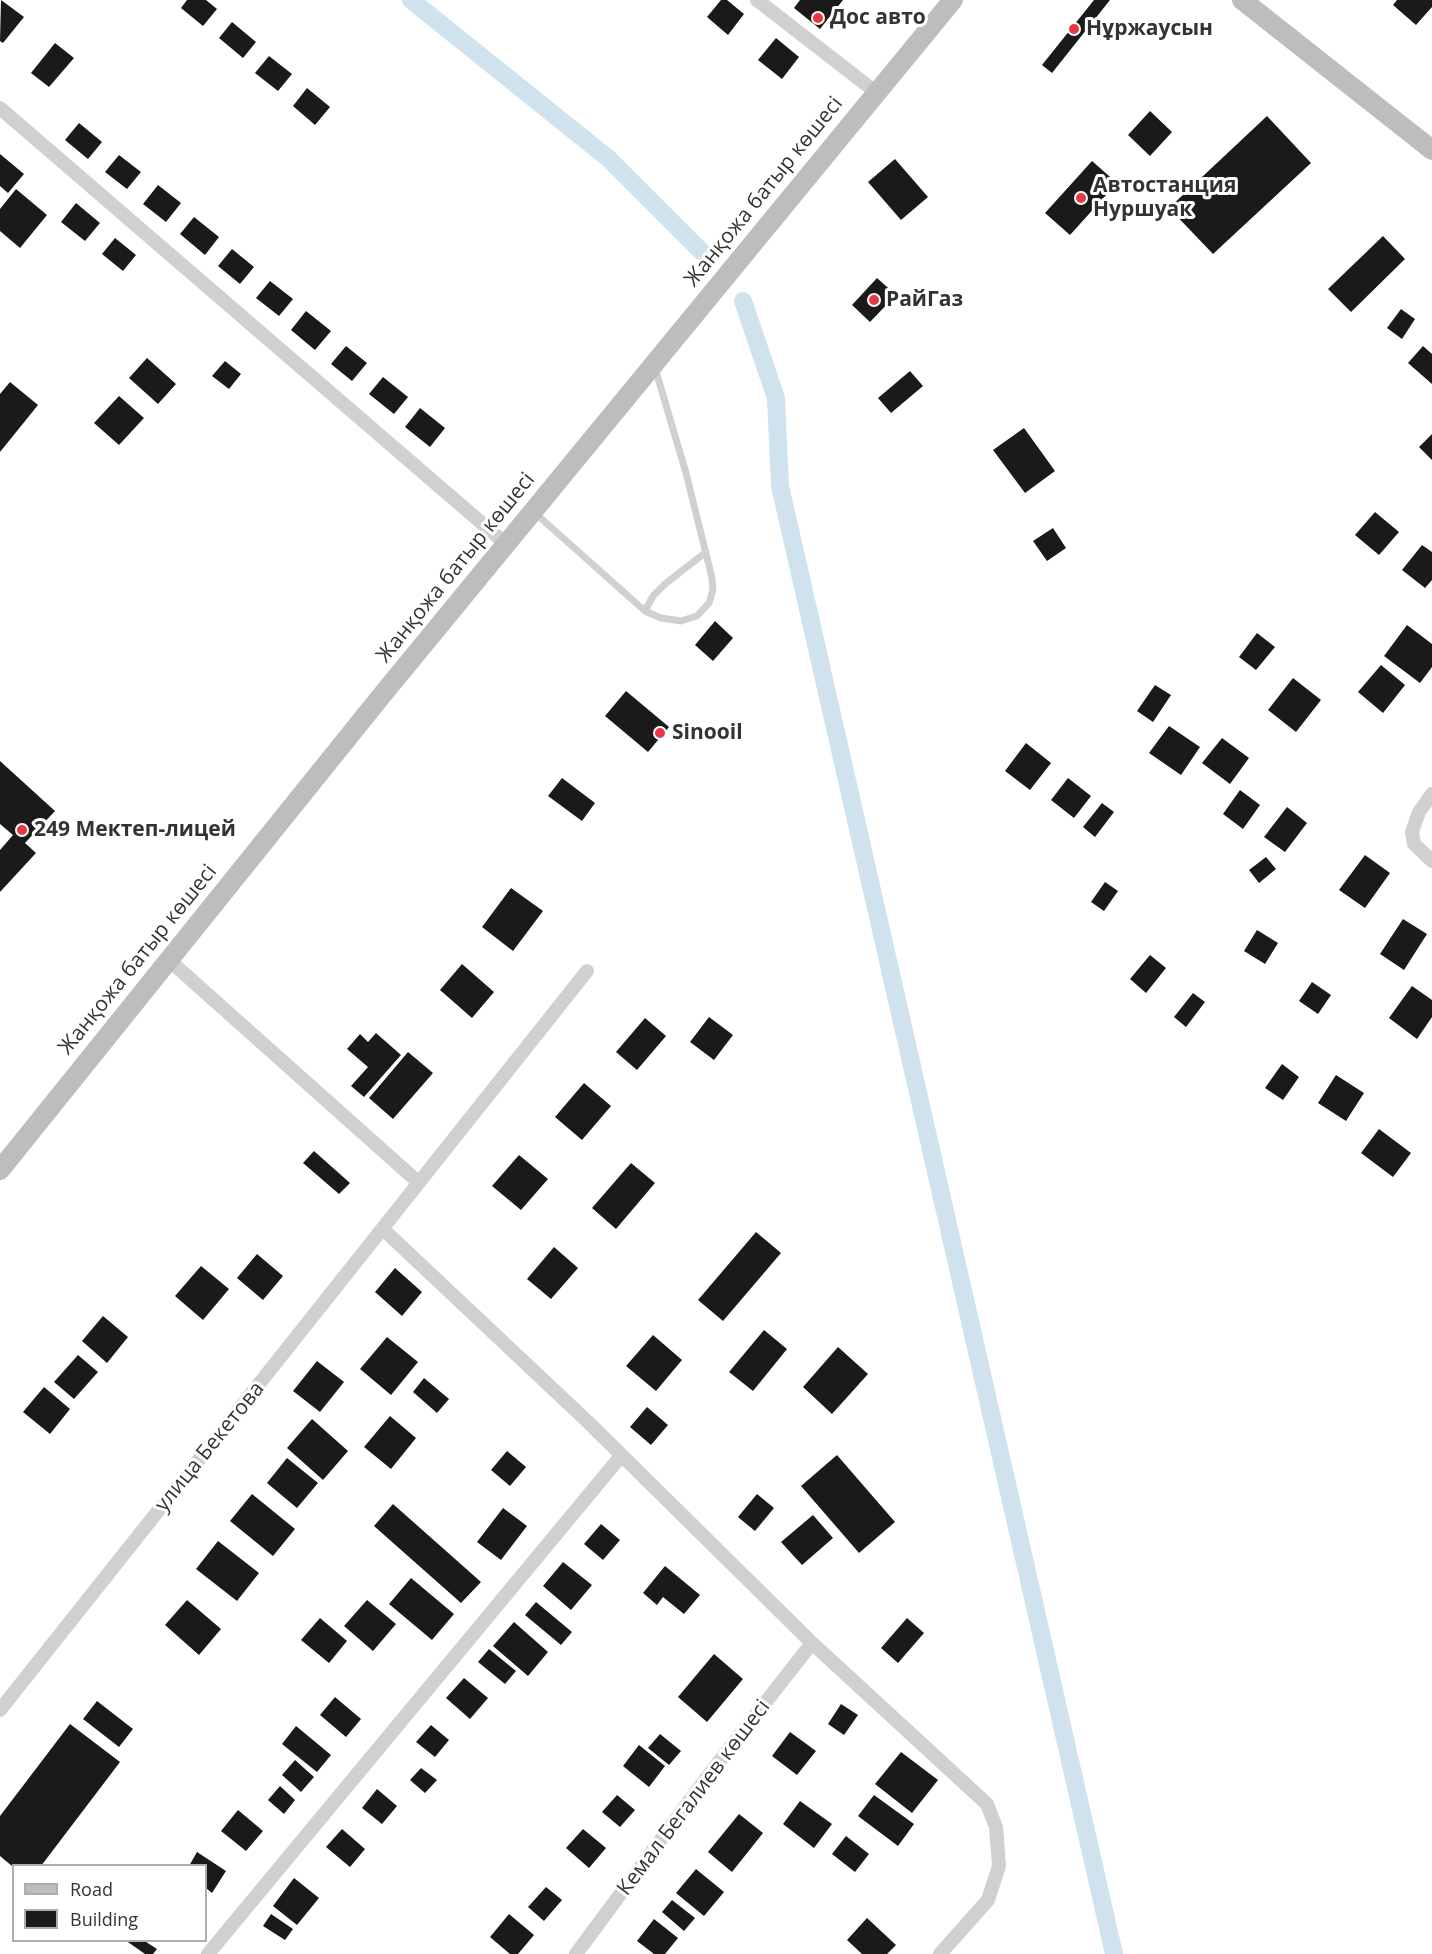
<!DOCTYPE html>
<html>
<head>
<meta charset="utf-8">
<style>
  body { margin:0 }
  #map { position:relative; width:1432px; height:1954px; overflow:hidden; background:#fff; font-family:"Open Sans",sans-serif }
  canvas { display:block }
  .legend { position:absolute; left:12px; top:1864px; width:195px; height:78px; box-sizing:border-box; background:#fff; border:2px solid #adadad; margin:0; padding:8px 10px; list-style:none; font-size:18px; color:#333 }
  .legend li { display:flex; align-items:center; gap:12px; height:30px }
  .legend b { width:30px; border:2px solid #adadad }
</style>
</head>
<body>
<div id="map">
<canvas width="1432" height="1954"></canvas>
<ul class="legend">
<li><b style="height:8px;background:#bdbdbd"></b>Road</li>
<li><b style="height:16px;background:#1a1a1a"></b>Building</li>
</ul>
</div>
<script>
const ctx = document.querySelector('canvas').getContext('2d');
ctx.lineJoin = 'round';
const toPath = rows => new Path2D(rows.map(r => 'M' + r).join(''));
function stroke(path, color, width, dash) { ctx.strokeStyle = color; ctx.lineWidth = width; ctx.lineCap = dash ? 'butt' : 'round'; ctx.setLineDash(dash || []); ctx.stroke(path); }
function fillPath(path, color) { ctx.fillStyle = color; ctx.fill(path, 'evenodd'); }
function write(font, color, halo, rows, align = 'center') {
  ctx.font = font + ' "Open Sans",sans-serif'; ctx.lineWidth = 6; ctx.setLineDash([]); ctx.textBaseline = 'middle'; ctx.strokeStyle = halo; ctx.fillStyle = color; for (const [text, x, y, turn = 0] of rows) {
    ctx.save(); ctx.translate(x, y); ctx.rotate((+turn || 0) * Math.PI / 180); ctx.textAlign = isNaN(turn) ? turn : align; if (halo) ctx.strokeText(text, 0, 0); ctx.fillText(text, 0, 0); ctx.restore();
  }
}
stroke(toPath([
  [411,0,609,159,709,259],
  [743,301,776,398,780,486,1114,1954]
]), '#cfe2ee', 18);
fillPath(toPath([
  [1,0,24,17,3,43,0,41],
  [187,0,206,0,217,9,203,26,181,8],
  [721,0,727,0,744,14,728,35,707,17],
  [800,0,843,0,820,29,794,8],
  [1094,0,1110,0,1052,73,1042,65],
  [1397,0,1432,0,1432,7,1416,25,1393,5],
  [232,22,256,42,243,58,219,38],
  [776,38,799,57,782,79,758,60],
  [55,43,74,58,49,87,31,73],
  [269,56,292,74,278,91,255,73],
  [307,88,330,107,315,125,293,106],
  [1150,111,1172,132,1150,156,1128,135],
  [1267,116,1311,163,1213,254,1169,208],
  [79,123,102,142,88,159,65,140],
  [0,154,24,174,8,193,0,186],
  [119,155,141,172,127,189,105,172],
  [895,159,928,197,901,220,868,182],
  [1092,161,1117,183,1070,235,1045,213],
  [158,185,181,203,166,222,143,204],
  [16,189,47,215,20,248,0,231,0,209],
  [76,203,100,223,85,241,61,222],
  [194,217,219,237,205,255,180,234],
  [1383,236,1405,259,1351,312,1328,289],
  [115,238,136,255,123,271,102,254],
  [232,249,254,267,240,284,218,266],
  [877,278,896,295,870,322,852,305],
  [270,281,293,299,279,316,256,298],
  [1401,309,1415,319,1402,339,1387,328],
  [306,311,331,331,315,350,291,330],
  [346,346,367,363,352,381,331,364],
  [1423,346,1432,354,1432,384,1408,363],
  [147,358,176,384,158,404,129,378],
  [225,361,241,374,229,389,212,376],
  [910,371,923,386,891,413,878,398],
  [383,377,408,397,394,414,369,394],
  [10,382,38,405,0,452,0,394],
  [119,396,144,418,119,445,94,423],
  [420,408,445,428,430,447,405,427],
  [1024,428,1055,471,1025,493,993,450],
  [1432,434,1432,460,1419,447],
  [1375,512,1399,532,1379,555,1355,535],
  [1053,528,1066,548,1047,561,1033,541],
  [1422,545,1432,552,1432,580,1425,588,1402,570],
  [715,621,733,638,713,661,695,645],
  [1407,625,1432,644,1432,667,1420,683,1384,656],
  [1257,633,1275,647,1256,670,1239,657],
  [1381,665,1405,685,1383,713,1358,692],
  [1293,678,1321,700,1296,732,1268,710],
  [1155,685,1171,695,1153,722,1137,711],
  [626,691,669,727,648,752,605,716],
  [1169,726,1200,747,1181,775,1149,753],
  [1222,738,1249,758,1230,784,1202,763],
  [1026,743,1051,763,1030,790,1005,771],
  [0,761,55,811,25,843,36,853,0,892,0,850,13,835,0,824],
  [562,778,595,803,582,821,548,796],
  [1068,778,1091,796,1074,818,1051,800],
  [1240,790,1260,805,1243,829,1223,814],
  [1102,803,1114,812,1095,837,1083,827],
  [1287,807,1307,823,1285,852,1264,837],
  [1365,855,1390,873,1365,908,1339,890],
  [1266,857,1276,869,1259,883,1249,870],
  [1105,882,1118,891,1104,911,1091,902],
  [511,888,543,911,513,951,482,927],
  [1403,919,1427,934,1404,970,1380,954],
  [1257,930,1278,943,1265,964,1244,951],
  [1150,955,1166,968,1146,993,1130,979],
  [462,964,494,992,472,1018,440,990],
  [1312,982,1331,995,1318,1014,1299,1001],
  [1412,986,1432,1000,1432,1017,1417,1039,1389,1018],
  [1193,993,1205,1002,1186,1027,1174,1017],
  [709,1017,733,1035,714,1060,690,1042],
  [645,1018,666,1036,637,1070,616,1052],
  [376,1033,401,1055,364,1097,351,1086,368,1067,347,1049,360,1034,368,1042],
  [408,1052,433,1073,393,1119,369,1098],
  [1282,1064,1299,1077,1283,1100,1265,1088],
  [1336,1075,1364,1093,1346,1121,1318,1103],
  [584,1083,611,1106,582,1140,555,1117],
  [1379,1129,1411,1153,1393,1177,1361,1153],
  [314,1151,350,1183,339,1194,303,1163],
  [519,1155,548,1179,521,1210,492,1186],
  [631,1163,655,1183,616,1229,592,1208],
  [756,1232,781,1253,723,1321,698,1300],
  [554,1247,578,1268,551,1299,527,1279],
  [257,1254,283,1276,263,1300,237,1278],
  [201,1266,229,1289,203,1320,175,1296],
  [395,1268,422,1292,402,1316,375,1292],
  [103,1316,128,1337,107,1363,82,1341],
  [764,1330,787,1349,753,1391,729,1372],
  [653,1335,682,1360,656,1391,626,1366],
  [387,1337,418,1362,391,1395,360,1369],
  [838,1347,868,1374,832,1414,803,1387],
  [78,1355,98,1372,74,1399,54,1382],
  [317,1361,344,1382,320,1412,293,1391],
  [424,1378,449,1399,437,1413,413,1392],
  [44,1387,70,1409,50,1434,23,1412],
  [647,1407,668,1425,651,1445,630,1427],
  [390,1416,416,1438,391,1469,364,1447],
  [312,1419,348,1451,323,1480,287,1448],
  [507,1451,526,1467,510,1486,491,1470],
  [837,1455,895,1522,859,1553,801,1486],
  [287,1458,318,1483,297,1508,267,1483],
  [252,1494,295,1529,273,1556,230,1521],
  [757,1494,774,1508,755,1531,738,1517],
  [393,1504,481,1582,461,1603,374,1526],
  [503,1508,527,1526,501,1560,477,1542],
  [813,1515,833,1538,802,1565,781,1542],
  [601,1524,620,1540,603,1560,584,1544],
  [218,1541,259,1573,237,1601,196,1569],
  [563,1562,592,1585,571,1610,543,1586],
  [665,1566,700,1595,684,1614,663,1597,657,1605,643,1593],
  [411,1578,454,1614,432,1640,389,1604],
  [187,1600,221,1629,199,1655,165,1625],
  [367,1600,396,1624,373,1651,344,1626],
  [536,1602,572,1632,561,1645,525,1615],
  [320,1618,347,1641,329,1663,301,1640],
  [907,1618,924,1633,898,1663,881,1648],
  [514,1622,548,1652,528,1676,493,1646],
  [489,1649,516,1671,505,1684,478,1662],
  [714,1654,743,1679,707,1722,678,1697],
  [464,1678,488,1698,470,1719,446,1698],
  [335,1697,361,1719,346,1737,320,1715],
  [97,1701,133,1729,119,1747,83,1719],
  [841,1704,858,1715,844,1735,828,1724],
  [70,1724,120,1762,41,1866,12,1866,0,1856,0,1816],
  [431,1725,449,1740,435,1757,416,1742],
  [296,1726,331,1755,317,1772,282,1744],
  [790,1732,816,1751,797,1775,772,1756],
  [660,1734,681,1751,669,1765,648,1748],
  [639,1745,665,1766,649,1787,623,1766],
  [901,1752,938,1780,912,1813,875,1784],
  [295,1760,314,1777,301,1792,282,1775],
  [421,1768,437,1780,425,1793,410,1780],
  [280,1786,295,1800,284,1814,268,1800],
  [377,1789,397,1806,382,1824,362,1808],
  [617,1795,635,1810,620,1827,602,1812],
  [874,1795,914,1824,898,1846,858,1816],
  [800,1801,832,1824,814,1848,783,1824],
  [238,1810,263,1831,246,1851,221,1831],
  [739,1814,763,1833,732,1872,708,1852],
  [342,1829,365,1849,350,1867,326,1847],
  [583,1829,606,1848,589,1868,566,1848],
  [846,1836,869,1854,855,1872,832,1854],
  [197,1852,226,1871,212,1893,206,1888,206,1866,189,1866],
  [696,1869,724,1892,704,1916,676,1893],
  [294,1878,319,1898,297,1925,273,1906],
  [546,1887,562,1900,544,1921,528,1907],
  [672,1900,695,1918,684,1931,662,1912],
  [271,1914,293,1929,285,1940,263,1926],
  [509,1914,534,1935,518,1954,510,1954,490,1937],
  [867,1918,896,1945,887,1954,862,1954,847,1940],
  [654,1919,678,1938,665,1954,654,1954,637,1941],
  [125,1940,143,1940,157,1949,153,1954,145,1954]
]), '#1a1a1a');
stroke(toPath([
  [535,513,645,611,661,618,681,621,697,616,709,603,713,590,712,578,686,473,655,368],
  [645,611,653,596,665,584,706,552]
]), '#d0d0d0', 7);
stroke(toPath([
  [757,0,877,93],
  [0,108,506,544],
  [1432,794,1419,812,1412,832,1414,844,1432,861],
  [169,960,418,1182],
  [384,1230,588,1422,812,1643,987,1804,996,1827,999,1866,988,1900,940,1954],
  [0,1710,587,971],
  [208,1954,621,1456],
  [576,1954,711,1772,812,1643]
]), '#d0d0d0', 14);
stroke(toPath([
  [1242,0,1432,150],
  [0,1170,378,700,953,0]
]), '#bdbdbd', 20);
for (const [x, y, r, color] of [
  [818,18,6,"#e63946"],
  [1074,29,6,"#e63946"],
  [1081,198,6,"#e63946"],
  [874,300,6,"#e63946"],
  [660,733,6,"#e63946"],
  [22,830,6,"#e63946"]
]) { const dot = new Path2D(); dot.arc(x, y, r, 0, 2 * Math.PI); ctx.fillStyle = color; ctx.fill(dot); stroke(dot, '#fff', 2); }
write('bold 21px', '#333', '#fff', [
  ["Дос авто",830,18],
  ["Нұржаусын",1086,29],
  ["Автостанция",1093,186],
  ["Нуршуак",1093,210],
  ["РайГаз",886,300],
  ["Sinooil",672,733],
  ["249 Мектеп-лицей",34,830]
], 'left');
write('21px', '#333', '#fff', [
  ["Жанқожа батыр көшесі",764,192,-51],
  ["Жанқожа батыр көшесі",456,568,-51],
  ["Жанқожа батыр көшесі",138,960,-51],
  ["улица Бекетова",210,1447,-51],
  ["Кемал Бегалиев көшесі",694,1798,-53]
]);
</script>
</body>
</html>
